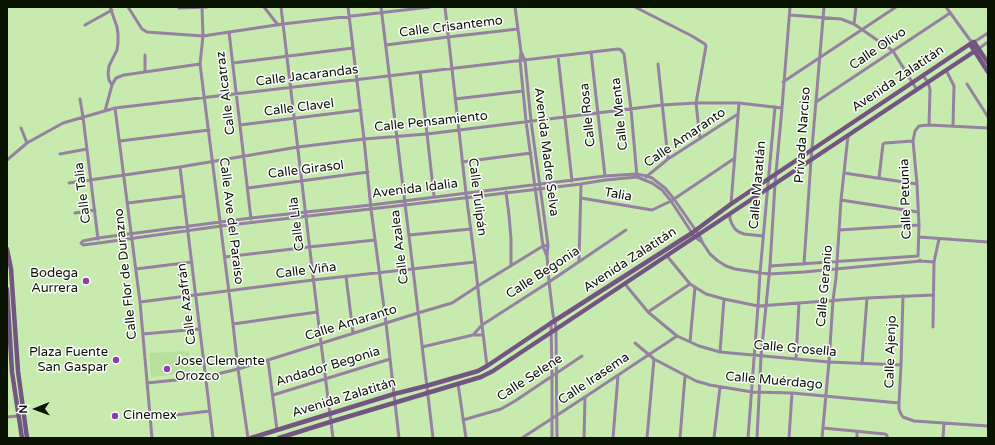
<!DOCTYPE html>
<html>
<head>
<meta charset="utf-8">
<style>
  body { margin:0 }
  #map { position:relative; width:995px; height:445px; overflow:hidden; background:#c7ebae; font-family:"Varela Round",sans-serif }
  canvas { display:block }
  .frame { position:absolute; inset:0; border:8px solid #091501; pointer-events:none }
  .north { position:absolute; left:16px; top:389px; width:40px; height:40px; -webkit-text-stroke:3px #fefefe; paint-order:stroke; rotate:269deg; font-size:11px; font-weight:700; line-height:16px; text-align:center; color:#091501 }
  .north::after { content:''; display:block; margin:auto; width:14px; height:18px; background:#091501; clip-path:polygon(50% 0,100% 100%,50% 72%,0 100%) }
</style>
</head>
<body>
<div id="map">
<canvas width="995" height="445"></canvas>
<div class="frame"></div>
<div class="north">N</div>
</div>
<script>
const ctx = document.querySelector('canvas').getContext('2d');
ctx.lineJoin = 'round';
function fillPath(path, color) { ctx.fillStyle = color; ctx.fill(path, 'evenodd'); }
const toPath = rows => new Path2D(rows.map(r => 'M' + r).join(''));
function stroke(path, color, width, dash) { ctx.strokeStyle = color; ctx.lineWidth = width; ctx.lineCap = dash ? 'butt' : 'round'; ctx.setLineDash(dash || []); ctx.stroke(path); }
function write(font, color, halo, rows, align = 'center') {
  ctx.font = font + ' "Varela Round",sans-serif'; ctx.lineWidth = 3; ctx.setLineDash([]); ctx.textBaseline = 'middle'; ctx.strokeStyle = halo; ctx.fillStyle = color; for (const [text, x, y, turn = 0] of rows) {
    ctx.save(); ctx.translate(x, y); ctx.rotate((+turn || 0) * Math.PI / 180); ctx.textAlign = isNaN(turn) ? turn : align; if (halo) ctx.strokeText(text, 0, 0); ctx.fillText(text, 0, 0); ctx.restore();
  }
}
fillPath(toPath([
  [189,351,190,373,151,377,149,353]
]), '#b8e09d');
stroke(toPath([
  [110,7,117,27,118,34,118,43,117,50,109,66,108,74,109,80,112,85],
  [128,7,142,29,147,32,203,36,283,24,430,7],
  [202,7,203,36,200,64,233,324,238,369,248,438],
  [264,7,278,25],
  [281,7,321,343,333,438],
  [348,7,364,139,371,209,386,323,399,438],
  [381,7,413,269,433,438],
  [445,7,466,193,475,262,482,325,487,366],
  [515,7,521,52,520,60,526,121,543,246,546,254],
  [635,7,692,36,705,44,706,46,696,103,700,139],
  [946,7,970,40,974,42,988,33],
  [179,8,207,7],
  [790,15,841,19,854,24,893,51,917,90],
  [854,24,856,7],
  [85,25,112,10],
  [229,32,251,219],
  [386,45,448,37,518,29],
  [978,49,988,42],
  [521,52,525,60,531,121,548,245,547,256,549,282,553,315,555,321,556,330,557,438],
  [591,52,605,176],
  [145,55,145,72],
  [558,56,572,181],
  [233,63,353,48],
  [658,64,668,159],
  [946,70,954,86,953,126],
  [420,72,434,196],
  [923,76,928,82,930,90,929,125],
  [783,82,896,7],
  [967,84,988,117],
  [80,99,83,117,98,239],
  [455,99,523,91],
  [816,102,950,13],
  [115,108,140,302,152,438],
  [105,111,112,85,116,78,124,75,200,64],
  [240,125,361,110],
  [21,128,27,143],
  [120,141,209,130],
  [60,154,87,149],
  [7,160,27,143,63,123,115,108,618,49,621,50,624,54,631,109,637,177],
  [462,162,531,153],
  [180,167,213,438],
  [844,173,917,184],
  [646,177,668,159,738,114],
  [879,178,883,144,885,143,913,141],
  [69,183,180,167,298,147,364,139,427,134,662,105,696,103,739,103,782,108,790,7],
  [248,188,368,172],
  [506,192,509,215,511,239,511,266],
  [581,198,652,210,671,201,735,158],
  [841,200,918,212],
  [128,203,184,196],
  [731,204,739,103],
  [75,213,95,210],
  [730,214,730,219,732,224,735,229,739,232,744,234,763,236],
  [839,230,919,225],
  [409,235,471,229],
  [919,237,988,242],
  [81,243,83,245,99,243,221,226,405,205,581,184,605,180,637,177,652,183,662,190,671,201,692,233,695,237,702,242,710,254,718,261,726,266,735,269,769,274,804,272,921,261],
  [81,243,83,241,98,238,251,218,371,205,605,176,636,174,647,176,652,178,665,188,674,199,699,235,702,241],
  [667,256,690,284,706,294,724,299,758,306,867,298,933,295],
  [918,256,919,225,917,184,913,141,915,131,919,126,929,125,988,128],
  [225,257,309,247,375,240],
  [920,260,921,261,934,262],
  [579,262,581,184],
  [804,264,811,160,824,7],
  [770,266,918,256],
  [136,269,192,262],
  [346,276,353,333],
  [625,284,648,312,677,336,699,346,720,352,829,362,901,365],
  [903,296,901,365,899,403,899,409,901,414,903,417,914,421,988,426],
  [140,302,313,280,475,262],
  [648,312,690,284],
  [551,322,552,376,552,438],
  [233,324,317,312],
  [933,327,934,262,939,239],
  [143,334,199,329],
  [473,335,483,335],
  [690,342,695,287],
  [635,343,654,359,696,381,710,385,752,392,792,393,899,403],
  [422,347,473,335,482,325,549,282,626,230],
  [720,352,724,299],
  [796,359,799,303],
  [268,360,277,430],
  [862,364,867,298],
  [147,383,205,377,238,369,268,360,418,313,452,303,478,286,543,246,548,245],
  [458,384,466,438],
  [273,395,390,359],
  [7,417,18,416],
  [150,418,210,411],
  [463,420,501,409,515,401,582,356],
  [823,428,885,434,887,435,887,438],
  [522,438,585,397,677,336],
  [584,438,585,397],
  [613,438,618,376],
  [647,438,654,359],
  [680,438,685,376],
  [714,438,720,387],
  [748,438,758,306,760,273,775,107],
  [757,438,761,356,770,266,775,184,782,108],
  [789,438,792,393],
  [822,438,829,362,833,300,836,278,841,200,848,136],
  [857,438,857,431],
  [943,438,944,423]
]), '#9582a0', 3);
stroke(toPath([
  [970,44,988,72],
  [7,249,11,269,18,371,27,438],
  [7,289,12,372,22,438],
  [251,438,394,394,426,386,478,371,487,366,551,323,692,233,731,204,970,44,974,42,988,63],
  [279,438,330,422,481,377,493,371,978,49]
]), '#725681', 4.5);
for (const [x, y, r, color] of [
  [86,281,4,"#8a3eb0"],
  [116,360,4,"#8a3eb0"],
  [167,369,4,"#8a3eb0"],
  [115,416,4,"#8a3eb0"]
]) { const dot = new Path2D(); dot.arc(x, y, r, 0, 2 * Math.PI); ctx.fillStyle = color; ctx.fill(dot); stroke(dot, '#fefefe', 1.5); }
write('13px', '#091501', '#fefefe', [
  ["Calle Crisantemo",451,27,-7],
  ["Calle Olivo",878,49,-34],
  ["Calle Jacarandas",307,76,-7],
  ["Avenida Zalatitán",898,79,-34],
  ["Calle Alcatraz",226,93,-97],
  ["Calle Clavel",299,108,-7],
  ["Calle Menta",620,114,-96],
  ["Calle Rosa",588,115,-96],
  ["Calle Pensamiento",431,122,-6],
  ["Privada Narciso",803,135,-86],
  ["Calle Amaranto",685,138,-34],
  ["Avenida Madre Selva",546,152,83],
  ["Calle Girasol",306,170,-7],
  ["Calle Matatlán",758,185,-85],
  ["Avenida Idalia",415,189,-7],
  ["Calle Talia",83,193,-97],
  ["Talia",618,195,10],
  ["Calle Tulipán",477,197,83],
  ["Calle Petunia",906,199,-92],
  ["Calle Ave del Paraíso",231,221,83],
  ["Calle Lila",297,224,-97],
  ["Calle Azalea",400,247,-97],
  ["Avenida Zalatitán",630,260,-33],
  ["Calle Viña",306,271,-7],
  ["Calle Begonia",543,273,-33],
  ["Calle Flor de Durazno",126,274,-96],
  ["Calle Geranio",825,286,-85],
  ["Calle Azafrán",187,304,-97],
  ["Calle Amaranto",351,323,-17],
  ["Calle Grosella",795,349,5],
  ["Calle Ajenjo",891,352,-88],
  ["Andador Begonia",328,367,-17],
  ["Calle Selene",530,378,-33],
  ["Calle Irasema",594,379,-34],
  ["Calle Muérdago",774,381,5],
  ["Avenida Zalatitán",344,398,-17]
]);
write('13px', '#091501', '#fefefe', [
  ["Bodega",78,274],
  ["Aurrera",78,289],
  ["Plaza Fuente",108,353],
  ["San Gaspar",108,368],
  ["Jose Clemente",175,362,"left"],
  ["Orozco",175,377,"left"],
  ["Cinemex",123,416,"left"]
], 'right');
</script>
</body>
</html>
